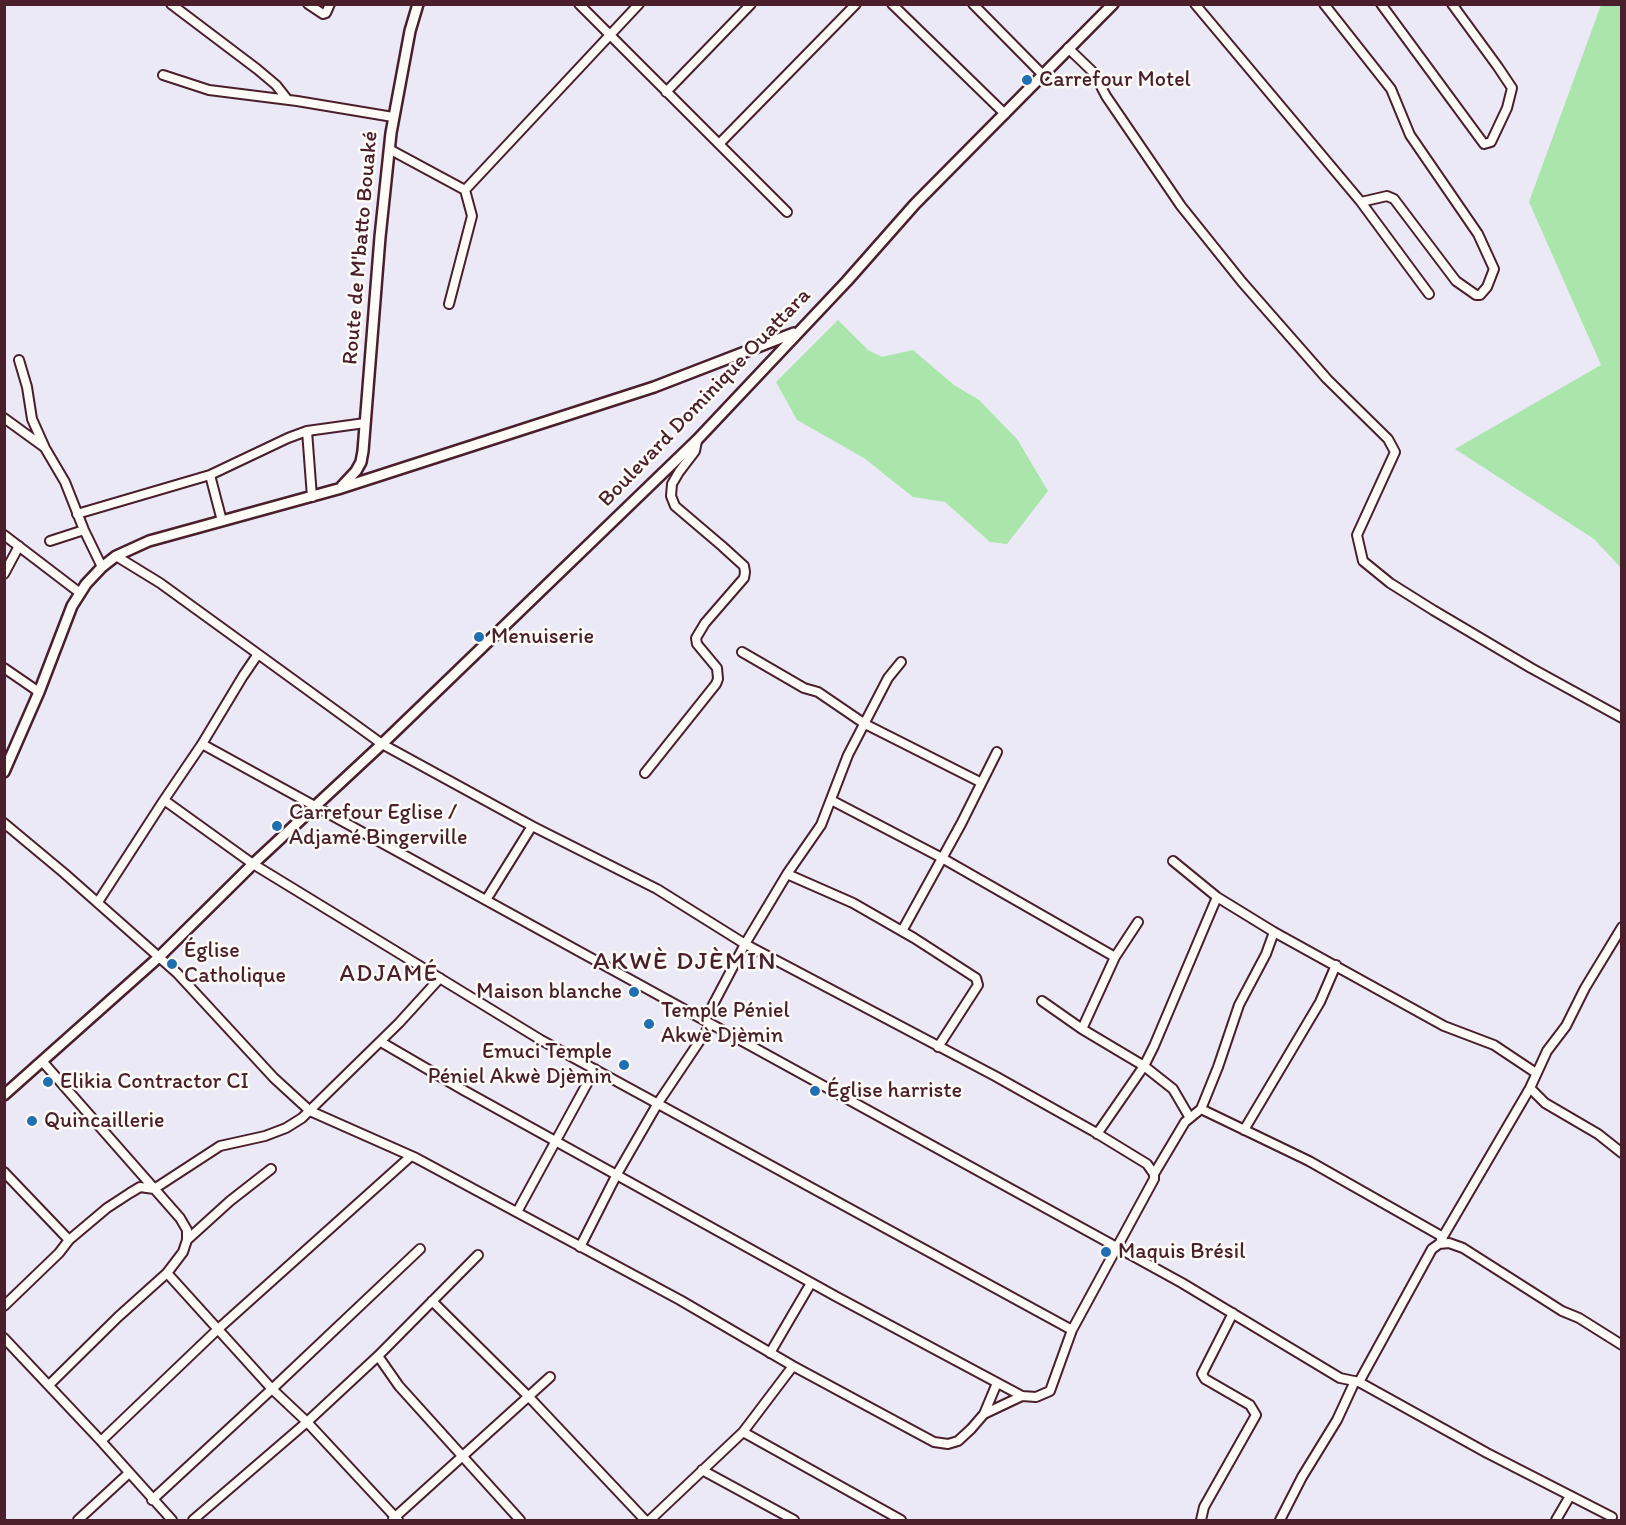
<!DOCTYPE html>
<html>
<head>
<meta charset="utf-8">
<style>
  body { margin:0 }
  #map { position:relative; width:1626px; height:1525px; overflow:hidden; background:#eae9f5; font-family:Itim,sans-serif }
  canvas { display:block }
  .frame { position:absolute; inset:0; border:6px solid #4a1f2b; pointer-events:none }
</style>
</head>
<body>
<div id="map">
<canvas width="1626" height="1525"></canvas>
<div class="frame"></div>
</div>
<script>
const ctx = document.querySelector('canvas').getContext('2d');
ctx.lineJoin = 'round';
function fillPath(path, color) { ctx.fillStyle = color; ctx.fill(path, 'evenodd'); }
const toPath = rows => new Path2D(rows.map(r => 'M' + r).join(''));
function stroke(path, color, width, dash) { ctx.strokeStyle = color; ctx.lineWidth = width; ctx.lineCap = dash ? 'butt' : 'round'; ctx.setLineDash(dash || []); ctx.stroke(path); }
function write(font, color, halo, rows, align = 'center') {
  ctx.font = font + ' Itim,sans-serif'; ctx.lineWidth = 5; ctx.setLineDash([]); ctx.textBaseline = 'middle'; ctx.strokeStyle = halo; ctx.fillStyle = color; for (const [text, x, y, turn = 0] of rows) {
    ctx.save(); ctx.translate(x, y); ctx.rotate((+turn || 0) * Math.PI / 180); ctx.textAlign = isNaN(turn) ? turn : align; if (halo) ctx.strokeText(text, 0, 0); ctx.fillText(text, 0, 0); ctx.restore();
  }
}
fillPath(toPath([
  [1601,5,1622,5,1621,568,1594,539,1455,449,1601,365,1529,202],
  [838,320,868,350,882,357,913,350,954,385,979,400,1017,439,1048,491,1007,544,990,542,945,502,913,497,864,458,797,420,776,382]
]), '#aae6ac');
const minor = toPath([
  [171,4,257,69,276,85,287,99],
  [308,4,323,14,326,13,330,4],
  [579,4,787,212],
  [892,4,1005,114],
  [973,4,1043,75],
  [1195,4,1361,202,1429,294],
  [1324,4,1391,89,1410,135,1478,234,1494,269,1487,287,1480,295,1476,295,1456,281,1394,199,1387,196,1361,202],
  [1381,4,1484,144,1491,142,1507,108,1512,88,1498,67,1452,4],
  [1068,48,1094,73,1106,96,1181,206,1242,282,1327,379,1388,439,1395,452,1357,535,1363,561,1390,583,1433,610,1531,668,1622,718],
  [163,75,209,90,297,101,393,117],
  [666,92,751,4],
  [719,144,856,4],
  [389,149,465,190,472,216,449,304],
  [465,190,639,4],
  [19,360,27,387,32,419,45,448,65,482,84,530,102,567],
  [4,418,44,447],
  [307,431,312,497],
  [210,475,222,521],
  [77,514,210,475,288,438,307,431,365,423],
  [4,535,80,593],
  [50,541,84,530],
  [116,556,160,583,258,654,243,676,202,744,164,800],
  [4,574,19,546],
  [742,652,804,688,818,692,865,724,980,782],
  [258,654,382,744,532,826,657,889,745,944,995,1076,1093,1131,1147,1164,1154,1174,1154,1179,1072,1330,1050,1391,1036,1397,1022,1396,837,1297,465,1091,381,1042],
  [4,668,39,692],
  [202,744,1182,1283,1340,1378,1359,1382,1487,1453,1612,1517],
  [645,773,716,684,718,679,717,668,697,644,696,638,705,623,744,578,745,572,744,566,722,546,675,506,671,496,672,484,679,472,695,451,697,441],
  [831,800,942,858,1115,957],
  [4,823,64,873,177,973,274,1078,310,1111,416,1158,680,1300,793,1366,934,1442,948,1444,958,1441,971,1429,984,1414,997,1383],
  [1173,861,1217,897,1274,932,1444,1026,1494,1045,1536,1073],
  [787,874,853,903,914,938,976,978,978,985,938,1047],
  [486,900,532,826],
  [98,902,164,800,253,864,541,1040,1072,1330],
  [1622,927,1585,988,1566,1026,1547,1051,1530,1088,1545,1103,1598,1134,1622,1153],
  [902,931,961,824,997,752],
  [1042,1001,1082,1029,1144,1066,1097,1134],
  [705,1020,745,944,787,874,821,825,848,755,888,678,901,662],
  [1082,1029,1115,957,1138,922],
  [42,1061,180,1218,187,1230,187,1240,183,1252,167,1273,118,1317,49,1385],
  [1201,1109,1309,1161,1443,1237],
  [1190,1118,1173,1089,1144,1066,1154,1046,1217,897],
  [1244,1130,1320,1002,1336,965],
  [4,1172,69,1240],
  [1154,1174,1185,1122,1201,1109,1218,1067,1239,1005,1266,954,1274,932],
  [517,1212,595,1069],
  [187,1240,230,1201,271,1169],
  [1441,1240,1530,1088],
  [580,1247,617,1174,658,1103,711,1024],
  [167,1273,272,1389,307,1422,398,1520],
  [432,1301,529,1397,645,1520],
  [4,1306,59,1253,69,1240,107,1208,130,1193,140,1187,154,1189,220,1146,265,1136,286,1128,302,1118,399,1023,440,978],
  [4,1338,101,1441,172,1520],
  [770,1353,811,1283],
  [378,1356,399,1386,520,1520],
  [1359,1382,1432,1249,1439,1244,1449,1243,1463,1248,1562,1311,1579,1318,1622,1345],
  [984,1414,1022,1396],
  [743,1432,901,1520],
  [101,1441,217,1330,411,1156],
  [702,1470,794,1520],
  [152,1500,272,1389,420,1249],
  [393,1519,550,1377],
  [78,1520,129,1473],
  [193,1520,307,1422,378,1356,478,1255],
  [650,1520,743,1432,793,1366],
  [1201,1520,1204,1507,1256,1415,1250,1405,1205,1379,1202,1374,1233,1313],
  [1280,1520,1302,1477,1337,1420,1355,1381],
  [1556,1520,1570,1496]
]);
const tertiary = toPath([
  [342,486,356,471,361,462,363,451,380,237,391,133,410,31,418,4],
  [4,772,39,692,72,606,86,584,102,567,116,556,149,541,338,489,654,387,794,333],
  [4,1095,159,957,253,864,382,744,697,440,847,281,915,204,1113,4]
]);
stroke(minor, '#4a1f2b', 12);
stroke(tertiary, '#4a1f2b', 14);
stroke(minor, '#fdfcf7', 8);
stroke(tertiary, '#fdfcf7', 9);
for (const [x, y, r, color] of [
  [1027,80,6,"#1f6fb2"],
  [479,637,6,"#1f6fb2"],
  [277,826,6,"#1f6fb2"],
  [172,964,6,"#1f6fb2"],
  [634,992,6,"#1f6fb2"],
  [649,1024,6,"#1f6fb2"],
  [624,1065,6,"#1f6fb2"],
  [48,1082,6,"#1f6fb2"],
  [815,1091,6,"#1f6fb2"],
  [32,1121,6,"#1f6fb2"],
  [1106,1252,6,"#1f6fb2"]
]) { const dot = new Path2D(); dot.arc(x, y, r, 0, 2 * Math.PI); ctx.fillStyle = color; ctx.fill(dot); stroke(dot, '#fdfcf7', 2); }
write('22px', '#4a1f2b', '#fdfcf7', [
  ["Carrefour Motel",1039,80],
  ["Menuiserie",491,637],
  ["Carrefour Eglise /",289,813],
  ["Adjamé Bingerville",289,838],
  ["Église",184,951],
  ["Catholique",184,976],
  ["Maison blanche",622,992,"right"],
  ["Temple Péniel",661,1011],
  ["Akwè Djèmin",661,1036],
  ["Emuci Temple",612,1052,"right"],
  ["Péniel Akwè Djèmin",612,1077,"right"],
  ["Elikia Contractor CI",60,1082],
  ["Église harriste",827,1091],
  ["Quincaillerie",44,1121],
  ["Maquis Brésil",1118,1252]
], 'left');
write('22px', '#4a1f2b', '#fdfcf7', [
  ["Route de M'batto Bouaké",361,248,-85],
  ["Boulevard Dominique Ouattara",705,398,-46]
]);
ctx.letterSpacing = '1.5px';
write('24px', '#4a1f2b', '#fdfcf7', [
  ["ADJAMÉ",389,975]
]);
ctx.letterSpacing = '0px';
ctx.letterSpacing = '1.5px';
write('26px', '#4a1f2b', '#fdfcf7', [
  ["AKWÈ DJÈMIN",685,962]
]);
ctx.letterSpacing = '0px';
</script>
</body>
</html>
